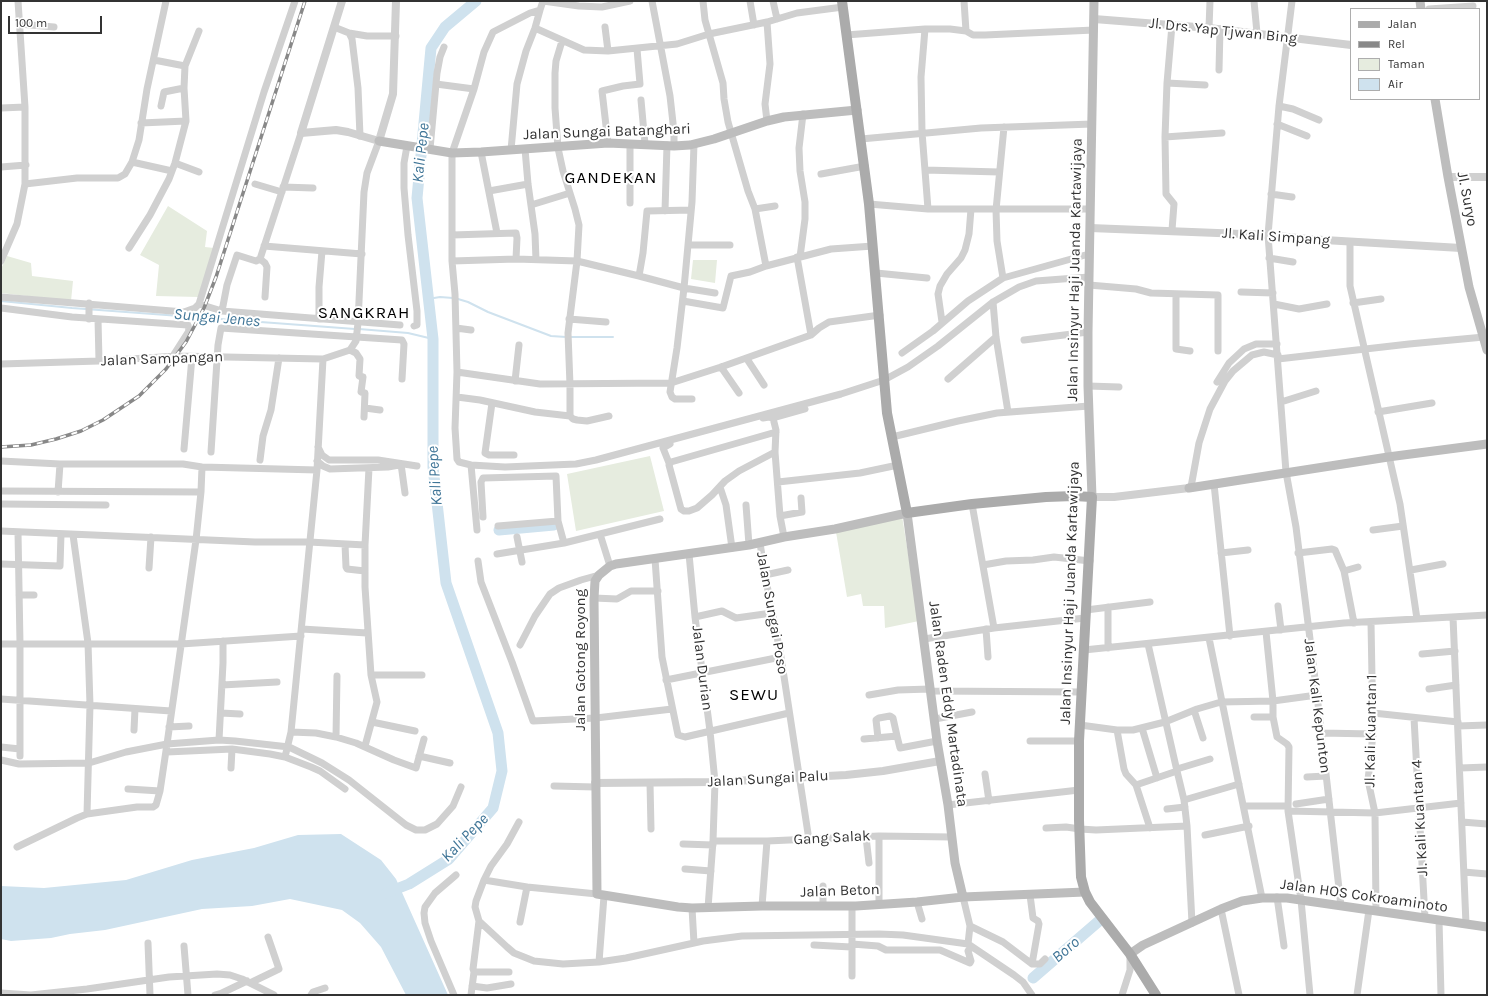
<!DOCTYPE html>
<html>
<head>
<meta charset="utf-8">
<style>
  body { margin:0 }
  #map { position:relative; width:1488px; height:996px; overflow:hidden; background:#fff; font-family:Karla,sans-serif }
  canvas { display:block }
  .frame { position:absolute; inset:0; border:2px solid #333; pointer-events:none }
  .legend { position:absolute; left:1350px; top:8px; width:130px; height:92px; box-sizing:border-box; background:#fff; border:1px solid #adadad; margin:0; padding:5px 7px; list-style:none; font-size:12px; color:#333 }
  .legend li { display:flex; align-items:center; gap:8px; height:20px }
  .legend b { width:20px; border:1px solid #adadad }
  .scale { position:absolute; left:8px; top:16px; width:94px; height:18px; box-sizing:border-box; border:2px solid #333; border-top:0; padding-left:5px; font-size:12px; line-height:14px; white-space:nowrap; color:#333; -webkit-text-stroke:3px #fff; paint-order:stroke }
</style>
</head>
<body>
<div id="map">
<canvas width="1488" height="996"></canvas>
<div class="frame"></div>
<ul class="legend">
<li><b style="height:5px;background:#ababab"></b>Jalan</li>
<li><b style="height:5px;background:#888"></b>Rel</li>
<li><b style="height:11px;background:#e6ecdf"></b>Taman</li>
<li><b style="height:11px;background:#cfe2ee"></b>Air</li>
</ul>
<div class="scale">100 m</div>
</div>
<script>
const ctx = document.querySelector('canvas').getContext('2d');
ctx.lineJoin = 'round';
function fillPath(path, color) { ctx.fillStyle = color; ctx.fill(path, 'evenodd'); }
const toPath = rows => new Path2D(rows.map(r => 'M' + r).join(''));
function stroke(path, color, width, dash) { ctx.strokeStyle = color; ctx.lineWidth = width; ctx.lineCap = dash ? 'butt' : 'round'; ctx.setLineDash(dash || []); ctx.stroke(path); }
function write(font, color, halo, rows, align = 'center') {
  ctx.font = font + ' Karla,sans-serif'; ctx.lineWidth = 4; ctx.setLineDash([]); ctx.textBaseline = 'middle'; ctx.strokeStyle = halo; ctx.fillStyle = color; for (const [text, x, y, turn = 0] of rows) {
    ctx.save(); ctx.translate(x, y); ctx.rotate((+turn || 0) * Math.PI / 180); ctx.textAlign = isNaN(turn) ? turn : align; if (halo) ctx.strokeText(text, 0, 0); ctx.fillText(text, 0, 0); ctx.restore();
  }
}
fillPath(toPath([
  [168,206,207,231,205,247,214,248,199,297,156,296,159,265,140,255],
  [7,256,31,263,32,276,73,281,71,301,1,293,1,269],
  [693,260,717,260,715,283,691,279],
  [650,456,664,511,576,531,567,474],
  [902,516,919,621,885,628,884,606,863,606,861,594,847,597,836,532]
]), '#e6ecdf');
fillPath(toPath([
  [341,834,381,860,396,879,448,995,406,995,381,947,360,923,342,910,290,899,252,906,202,909,105,930,70,934,51,938,11,941,1,939,1,886,44,888,126,880,192,860,254,848,298,835]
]), '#cfe2ee');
stroke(toPath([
  [428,299,440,297,453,298],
  [458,299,468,302,488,312,551,336,566,337],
  [1,301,72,308,355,329],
  [359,329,408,333,433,339],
  [570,337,613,337]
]), '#cfe2ee', 2);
stroke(toPath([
  [499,530,554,525],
  [386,893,409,884,449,859,493,808,502,771,498,733,446,583,433,467,433,339,417,198,431,48,445,27,476,1],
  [1033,978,1099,921]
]), '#cfe2ee', 11);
stroke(toPath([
  [295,1,264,92,199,304,222,311,400,325],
  [630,1,602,7,579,6,543,1,540,10,530,13,493,32,484,52,474,89,452,153,452,261,455,294,457,372,455,428,457,459,459,462,471,465,505,467,576,464,596,460,841,394,884,380,908,367,938,346,993,302,1019,287,1036,281,1089,277],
  [652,1,670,96,674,132,674,146],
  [703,1,705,20,723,83,724,99,728,122,748,191,755,209,766,266],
  [750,1,754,25],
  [773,1,777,19],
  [964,1,966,31],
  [1254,1,1257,33],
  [1292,1,1279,106,1268,235,1286,472,1296,527,1317,695,1341,906],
  [1429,9,1473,6],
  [767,22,770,64,765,104,767,121],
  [19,24,54,27],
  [1172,25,1167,83,1165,137,1166,194,1174,204,1172,230],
  [334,27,349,33,352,39,358,88,360,136],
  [605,27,608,51],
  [535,28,584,50,608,51,677,44,709,34,767,22,797,13,843,7],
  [1209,28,1210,1],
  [925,29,921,77,922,132,928,209,1090,209],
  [349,33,367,36,396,36],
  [846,35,925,29,950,29,966,31,973,35,985,35,1094,30],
  [562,41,556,61,555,73,555,108,558,148,563,171,575,209,579,225,577,261,568,333,570,385,570,416],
  [185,66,199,31],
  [1219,70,1220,29],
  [1167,83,1205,85],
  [436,84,474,89],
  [641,100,645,144],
  [161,106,164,92,184,88],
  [1279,106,1293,109,1319,120],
  [1,108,25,107],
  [141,123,186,121],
  [1277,124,1307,136],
  [1004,127,996,210,997,241,1003,278,1089,254],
  [1165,137,1222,133],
  [861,139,981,128,1092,124],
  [608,143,602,91,623,86,640,84,637,49],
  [407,146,404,163,404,188,408,235,417,311,417,325,414,326],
  [430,149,437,73,440,57,444,47],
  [525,149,528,184,535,234,536,260],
  [511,150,517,84,526,51,535,28,540,10],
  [481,152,497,233],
  [132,162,172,171],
  [175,163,199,172],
  [1,167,26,165],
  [925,170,999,172],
  [821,174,865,166],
  [25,184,77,178,118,178,125,174,132,162,139,140,147,89,166,1],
  [255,184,282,192],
  [283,187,313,188],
  [489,191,528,184],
  [1271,194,1292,197],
  [630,203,630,144],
  [869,204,928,209],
  [531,205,570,193],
  [755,209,775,206],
  [665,211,667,145],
  [452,235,516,233,517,238,516,259],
  [1350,242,1350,286,1400,504,1417,619],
  [688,245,730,245],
  [264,246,362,254],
  [129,248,150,215,169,179,175,163,186,121,184,88,185,66,154,60],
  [797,257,811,335],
  [800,257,805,219,805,202,800,171,799,148,803,114],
  [1269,258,1293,262],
  [260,259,301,133],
  [1,261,17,224,25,184,25,107,18,1],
  [452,261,516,259,577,261,639,276,684,288,715,293],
  [876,273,927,278],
  [639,276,643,253,647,211,691,210],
  [1089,285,1136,289,1151,293,1218,295,1218,351],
  [1241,292,1273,293],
  [1176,294,1176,349,1190,351],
  [1,297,184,312,195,308,199,304],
  [683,301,723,308,731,276,750,272,766,266,831,249,873,246],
  [993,302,996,337,1008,412],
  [1353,303,1381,299],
  [1274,304,1299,309,1327,304],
  [1,308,72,317,188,325,189,331,173,356],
  [222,311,227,285,237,255,256,261,260,259,265,263,267,267,265,297],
  [89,319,89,303],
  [98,319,99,361],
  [319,319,319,287,322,251],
  [569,319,606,322],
  [942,322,938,294,940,286,947,274,961,258,965,250,969,234,971,209],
  [456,328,471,330],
  [1024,340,1088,332],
  [350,350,356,353,360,359,359,376,363,377,361,392,365,393,364,417],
  [902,353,933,331,968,301,1003,278],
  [747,359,764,385],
  [1278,359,1409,344,1484,337],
  [1,364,99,361,177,356,323,359,350,350,356,341,358,323,364,192,367,173,379,141],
  [721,367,739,393],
  [457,372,540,384,671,383,721,367,811,335,819,328,829,322,880,315],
  [948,379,996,337],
  [515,381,519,345],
  [1217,382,1229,363,1244,349,1256,344,1277,344],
  [1088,386,1119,387],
  [457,397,480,400,535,412,570,416,573,419,577,420,587,421,609,416],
  [692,399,675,399,672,397,670,392,677,348,684,288,692,202,694,144],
  [1281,402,1316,391],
  [492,403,485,453,489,455,514,455],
  [365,408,380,410],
  [1378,412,1432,403],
  [763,418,769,417,773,418,805,409],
  [773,418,776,430,775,452,780,516,784,537],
  [892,437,958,421,997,413,1089,406],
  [318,447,322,455,329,460,378,460,417,466],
  [184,449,192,357],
  [211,452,218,345,221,328,402,340,404,344,402,379],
  [775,452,739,471,725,481,712,495,697,508,689,511,684,511,681,509,669,465,671,462,776,432],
  [260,460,263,436,271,410,279,358],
  [1,461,60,464,183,464,202,467,317,470],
  [317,461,323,466,330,469,388,467,399,465],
  [669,463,663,448,670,444],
  [401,464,405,493],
  [471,465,477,530],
  [202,467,201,492,196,540,167,744,219,740,235,741,289,747,322,763,349,780,406,825,416,830,425,830,437,824,453,806,461,787],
  [778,482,860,473,898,465],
  [1214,484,1230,636],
  [720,487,726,505,732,548],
  [1191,487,1199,443,1210,409,1225,381,1233,371,1252,355,1264,352,1278,355],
  [1,491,201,492],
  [58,492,60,464],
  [1,504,106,505],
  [972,504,994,628],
  [746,505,749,545],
  [780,516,802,512,801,498],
  [483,517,481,482,483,478,556,476,558,521,564,543],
  [498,526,558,521],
  [1373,530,1403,526],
  [1,531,255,542,309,542,365,545],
  [18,532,20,644,20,756],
  [600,534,660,519],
  [73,535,88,643,90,705,87,814],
  [517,537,522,562],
  [760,543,765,575,781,657,809,840],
  [345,544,346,567,347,569,365,571],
  [1221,553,1248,550],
  [1298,553,1332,549,1335,550,1344,571,1354,623],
  [497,554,564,543,600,534,610,566],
  [689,554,695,617,710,731,715,782,713,841,708,908],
  [655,559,662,657,678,735,685,737,789,713],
  [478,561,481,582,512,662,533,721,596,718,672,709],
  [1,564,60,566,61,534],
  [983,565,1006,561,1033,560,1054,557,1090,561],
  [149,568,151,537],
  [1411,570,1443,564],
  [1344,571,1358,567],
  [765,575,788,570],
  [19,595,34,595],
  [594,598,617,599,631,591,658,591],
  [1278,606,1281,630],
  [1108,607,1108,648],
  [1086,610,1150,602],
  [695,617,722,611,736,618,772,613],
  [1453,617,1466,924],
  [1371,622,1373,734,1368,780,1375,813,1376,911],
  [302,629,367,633],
  [986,629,988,657],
  [1209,638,1262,898],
  [924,639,994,628,1085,618],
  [1,644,181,644,301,636],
  [1148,644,1177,771],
  [520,645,535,616,550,594,559,588,581,580,599,575],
  [1084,650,1344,623,1487,615],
  [1422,654,1455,651],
  [371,675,422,675],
  [337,676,336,737,356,743,394,760,416,768,424,739],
  [666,680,781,657],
  [222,685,277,682],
  [1429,689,1456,685],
  [931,691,1082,692],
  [869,695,898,690,930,689],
  [1,699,171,711],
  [1194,710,1203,738],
  [221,713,240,714],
  [1373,713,1458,722],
  [1254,717,1273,717,1273,701,1317,695],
  [1273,717,1277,737,1287,744,1289,747,1288,811,1301,900,1310,995],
  [1414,718,1425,918],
  [935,719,972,712],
  [372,722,415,731],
  [1080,725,1117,730,1133,730,1165,722,1197,709,1221,702,1273,701,1266,632],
  [1458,726,1487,725],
  [169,727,189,726],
  [1142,728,1157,778],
  [134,730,135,709],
  [1117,730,1124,769,1126,774,1136,785,1150,828],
  [291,732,316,733,336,737],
  [1321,733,1373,734],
  [878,738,876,720,879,718,890,716,893,718,897,736],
  [864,739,897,736,900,748,937,741],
  [219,740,223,663,223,641],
  [1030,741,1079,741],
  [365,746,377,702,371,675,365,587,365,545,369,468],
  [1,747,20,749],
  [167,752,232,749,270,754,285,757,311,767,320,771,345,789],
  [419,756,450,763],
  [285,757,291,732,317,470,323,359],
  [1,760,19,764,89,763,126,752,167,744,160,791,128,789],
  [231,768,232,749],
  [1460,768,1487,767],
  [1177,769,1210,759],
  [985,774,989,801],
  [1307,777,1326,776],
  [650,783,651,829],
  [1136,785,1177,771,1184,800,1187,826],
  [554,786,595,787],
  [1184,800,1239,784],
  [1296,804,1329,799],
  [948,805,1079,790],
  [1244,806,1288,806],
  [1167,809,1185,807],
  [1288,811,1375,813,1461,803],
  [519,822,507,844,491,866,484,880,476,901,475,907,479,921,507,947,514,953,534,961,563,964,599,962,626,958,703,941,742,936,879,934,903,935,968,944,1014,975,1023,982,1032,995],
  [1462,822,1487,824],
  [1046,828,1066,827,1080,829,1096,830,1187,826,1192,923],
  [1205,835,1249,826],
  [879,836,879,904],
  [866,837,869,863],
  [713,841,767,841,879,836,952,837],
  [683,844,713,845],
  [17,847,77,818,87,814,137,807,153,807,156,805,160,791],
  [685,869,711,871],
  [1464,872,1487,874],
  [484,880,527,887,597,894],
  [823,886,823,906],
  [1030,895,1033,918,1038,921,1039,924,1032,964],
  [963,897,970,926,968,944],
  [1277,897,1284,946],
  [917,902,922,919],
  [762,906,767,841],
  [852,906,852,976],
  [692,908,694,943],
  [1221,909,1239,995],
  [1439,920,1441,995],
  [520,922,527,887],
  [970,926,1003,942,1032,964,1040,964,1045,959],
  [148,943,150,995],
  [852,944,878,946,886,950,940,950,970,963,971,961,968,951,971,946],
  [814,945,851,947],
  [184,946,188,995],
  [599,962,604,896],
  [474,972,509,972],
  [250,983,279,969,268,937],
  [472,986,487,988,511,984],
  [1,993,31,995,87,989,169,977,217,974,230,975,242,979,274,995],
  [222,993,247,981],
  [215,995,222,993,224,995],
  [311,995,313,992,325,988],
  [454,995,431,941,425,923,424,913,425,907,435,893,456,875],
  [471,995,474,972,473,969,479,921],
  [1122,995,1130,970,1130,954],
  [1357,995,1369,910]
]), '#d0d0d0', 7);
stroke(toPath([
  [342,1,301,133,336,130,348,132,379,141,393,94,396,1],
  [1094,19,1209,28,1351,45],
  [1448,177,1487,177],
  [1090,228,1268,235,1307,239,1461,248],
  [1092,497,1114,497,1189,488],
  [595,783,715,782,846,775,883,771,940,761]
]), '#d0d0d0', 8);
stroke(toPath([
  [1420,1,1421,9],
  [1435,99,1448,177,1469,287,1487,350],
  [379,141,452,153,481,152,608,143,674,146,690,145,714,139,767,121,784,117,857,110],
  [1189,488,1388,457,1487,444],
  [1092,497,1088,386,1088,332,1094,1],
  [963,897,955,863,948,805,937,741,907,513,835,529,784,537,749,545,616,564,610,566,599,575,595,581,594,598,597,894,678,907,692,908,762,906,856,906,917,902,963,897,1085,892],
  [1130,954,1143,945,1221,909,1242,901,1262,898,1287,898,1487,927]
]), '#bdbdbd', 9);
stroke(toPath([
  [842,1,869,204,887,413,907,513,972,504,1046,497,1074,496,1092,497,1079,741,1079,820,1081,877,1085,892,1090,902,1130,954,1156,995]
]), '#ababab', 10);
const rail = toPath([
  [1,447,31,445,56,439,81,431,103,420,139,396,166,369,186,342,204,308,216,277,305,1]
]);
stroke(rail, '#888', 3.5);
stroke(rail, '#fff', 2, [6]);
write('15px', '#333', '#fff', [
  ["Jl. Drs. Yap Tjwan Bing",1223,31,6],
  ["Jalan Sungai Batanghari",607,132,-2],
  ["Jl. Suryo",1467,199,79],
  ["Jl. Kali Simpang",1276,237,4],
  ["Jalan Insinyur Haji Juanda Kartawijaya",1075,270,-89],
  ["Jalan Sampangan",162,359,-2],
  ["Jalan Insinyur Haji Juanda Kartawijaya",1070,593,-88],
  ["Jalan Sungai Poso",772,613,80],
  ["Jalan Gotong Royong",581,660,-90],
  ["Jalan Durian",702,668,83],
  ["Jalan Raden Eddy Martadinata",948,704,82],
  ["Jalan Kali Kepunton",1317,706,83],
  ["Jl. Kali Kuantan 1",1371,731,-89],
  ["Jalan Sungai Palu",768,779,-3],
  ["Jl. Kali Kuantan 4",1420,818,-93],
  ["Gang Salak",832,838,-3],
  ["Jalan Beton",840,891,-2],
  ["Jalan HOS Cokroaminoto",1364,896,8]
]);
write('italic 16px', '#3f7597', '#fff', [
  ["Kali Pepe",421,153,-84],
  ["Sungai Jenes",217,318,5],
  ["Kali Pepe",435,476,-94],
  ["Kali Pepe",465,838,-46],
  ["Boro",1066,950,-41]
]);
ctx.letterSpacing = '1px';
write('17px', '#000', '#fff', [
  ["GANDEKAN",611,178],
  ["SANGKRAH",364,313],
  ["SEWU",754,695]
]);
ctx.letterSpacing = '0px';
</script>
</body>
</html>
